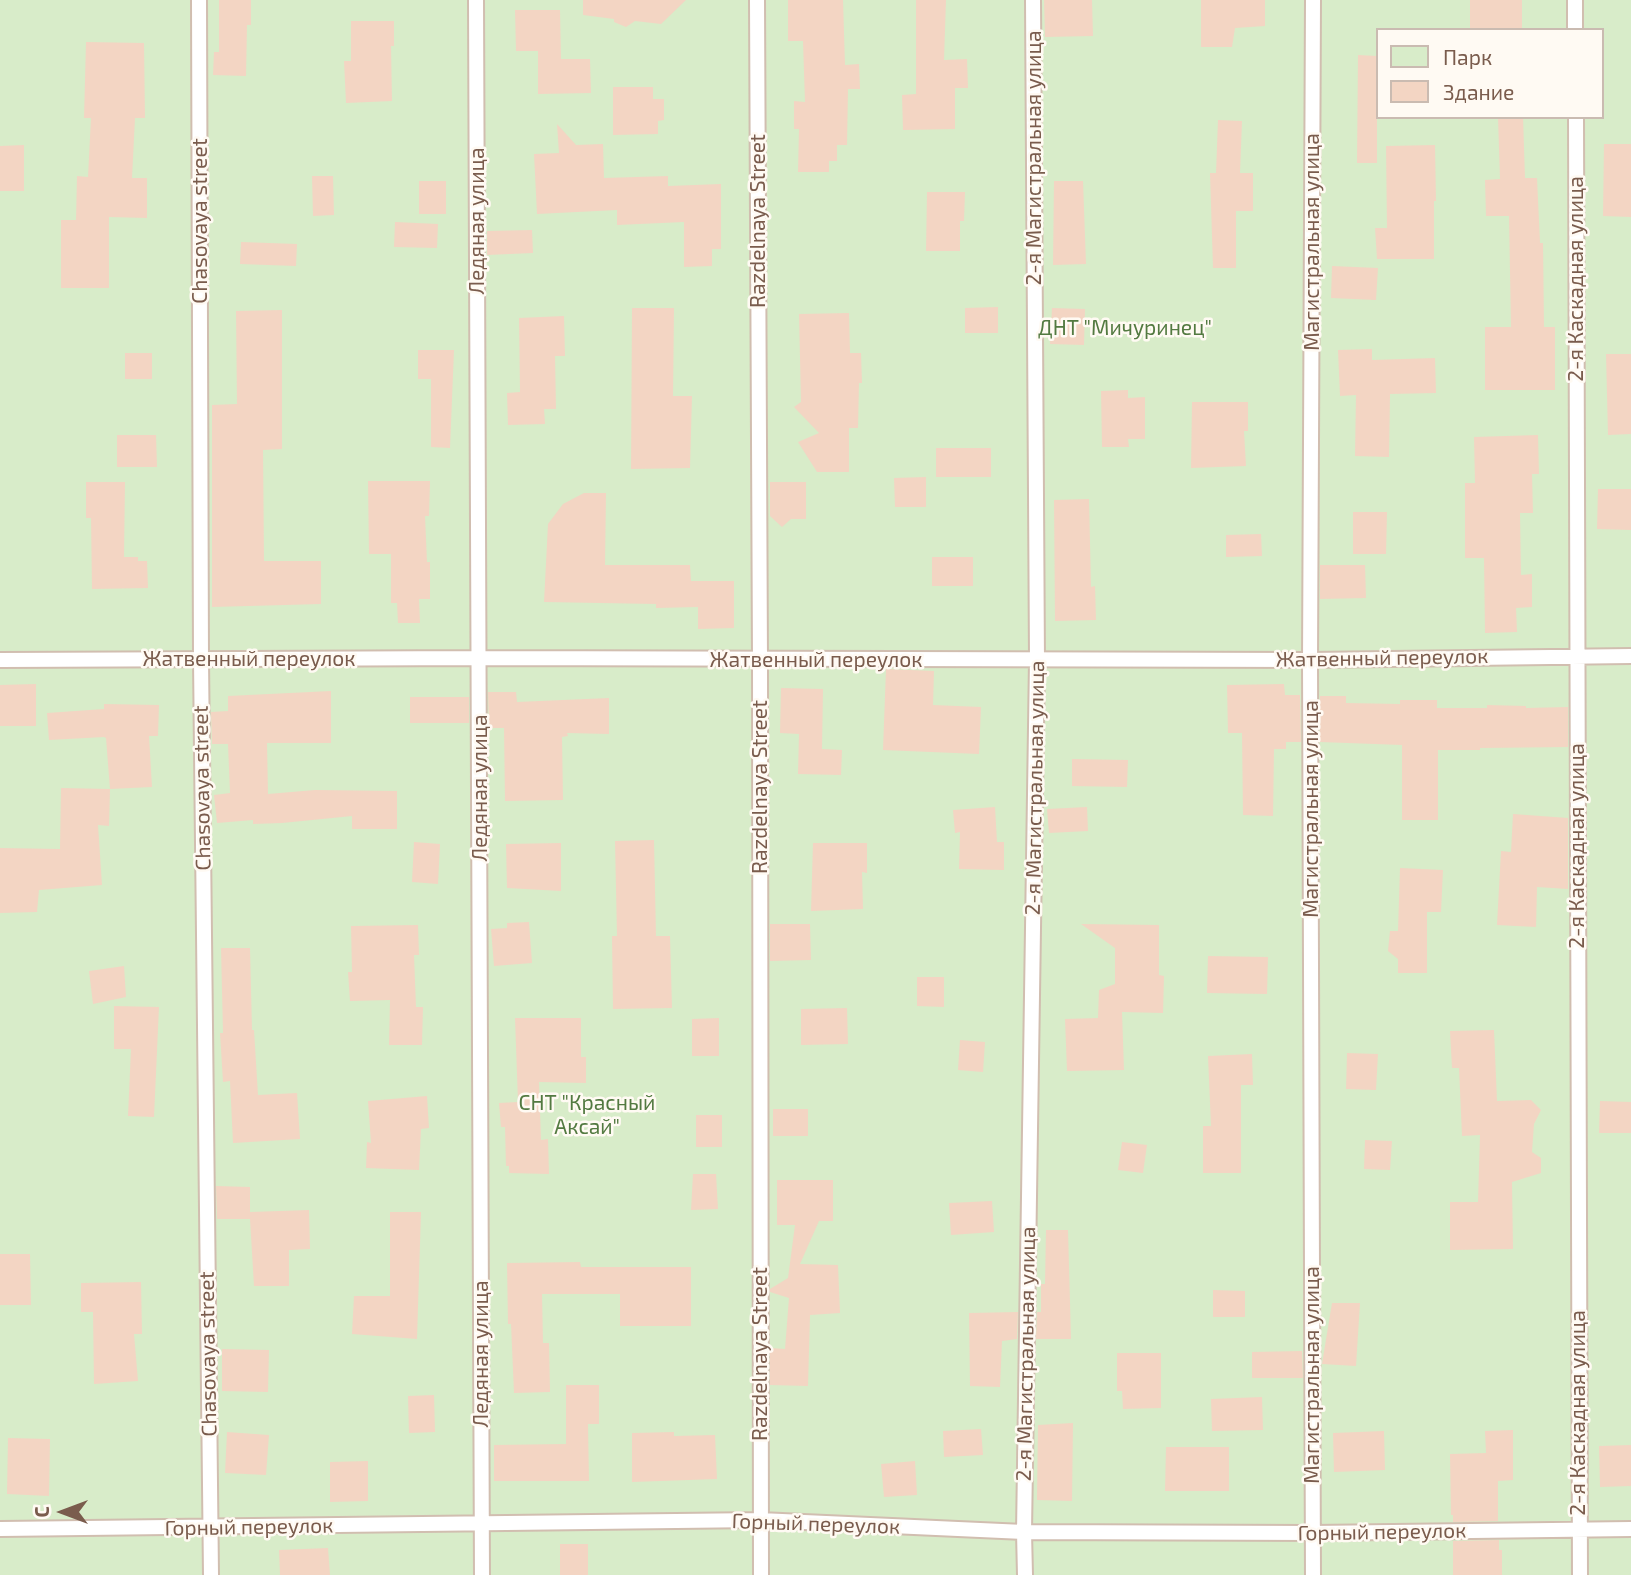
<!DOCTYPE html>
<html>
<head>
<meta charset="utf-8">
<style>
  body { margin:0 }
  #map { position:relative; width:1631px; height:1575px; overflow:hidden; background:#fdf6ec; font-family:"Exo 2",sans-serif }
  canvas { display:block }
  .legend { position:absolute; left:1376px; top:28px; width:228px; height:91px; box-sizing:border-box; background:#fffaf3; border:2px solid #cabbb1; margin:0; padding:9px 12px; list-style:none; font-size:21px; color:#7a5c4d }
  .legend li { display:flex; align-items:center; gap:14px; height:35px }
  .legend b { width:35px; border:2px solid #cabbb1 }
  .north { position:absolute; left:28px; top:1477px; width:70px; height:70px; -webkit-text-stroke:5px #fffaf3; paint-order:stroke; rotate:270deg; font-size:19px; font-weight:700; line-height:28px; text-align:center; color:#7a5c4d }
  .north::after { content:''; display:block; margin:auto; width:24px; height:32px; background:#7a5c4d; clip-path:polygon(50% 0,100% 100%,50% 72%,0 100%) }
</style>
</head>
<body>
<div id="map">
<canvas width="1631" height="1575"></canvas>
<ul class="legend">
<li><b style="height:19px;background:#d8ecc9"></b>Парк</li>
<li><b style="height:19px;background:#f3d5c3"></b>Здание</li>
</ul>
<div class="north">С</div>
</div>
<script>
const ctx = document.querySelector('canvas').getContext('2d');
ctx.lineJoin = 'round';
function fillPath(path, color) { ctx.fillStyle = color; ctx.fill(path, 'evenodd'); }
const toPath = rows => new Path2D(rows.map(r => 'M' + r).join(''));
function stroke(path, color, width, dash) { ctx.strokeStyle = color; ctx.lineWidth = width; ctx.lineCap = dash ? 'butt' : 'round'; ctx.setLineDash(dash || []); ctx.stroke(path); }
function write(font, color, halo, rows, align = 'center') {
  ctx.font = font + ' "Exo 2",sans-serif'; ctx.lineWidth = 5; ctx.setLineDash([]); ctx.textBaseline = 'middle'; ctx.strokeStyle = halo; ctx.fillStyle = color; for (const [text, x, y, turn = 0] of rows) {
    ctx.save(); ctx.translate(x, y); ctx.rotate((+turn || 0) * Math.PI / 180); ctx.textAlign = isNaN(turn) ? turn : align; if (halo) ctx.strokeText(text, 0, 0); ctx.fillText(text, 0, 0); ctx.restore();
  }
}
fillPath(toPath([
  [0,0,1631,0,1631,1575,0,1575],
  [1377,30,1601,30,1601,117,1377,117]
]), '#d8ecc9');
fillPath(toPath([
  [219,0,251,0,251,25,247,25,246,76,213,75,214,52,219,52],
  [583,0,686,0,661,24,635,21,626,27,614,22,614,19,583,15],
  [788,0,843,0,845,65,859,64,860,89,848,89,847,145,837,145,837,161,829,161,829,172,798,172,799,129,794,129,794,101,805,102,803,41,788,41],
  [916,0,946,0,944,60,967,59,968,88,955,88,955,129,903,130,902,95,916,94],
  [1044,0,1092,0,1093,36,1045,37],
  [1201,0,1265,0,1265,26,1235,28,1232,47,1201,47],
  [1470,0,1522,0,1522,30,1470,30],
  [515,10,560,10,561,59,590,59,591,93,538,94,538,51,516,51],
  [351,21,394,21,394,46,391,46,392,101,346,103,344,61,351,61],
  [86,42,144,43,145,118,135,118,132,178,147,178,147,218,109,217,109,288,61,288,61,220,76,220,77,176,88,177,91,118,84,118],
  [1358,55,1377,56,1377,163,1357,163],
  [613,87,653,87,653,99,664,99,664,120,658,121,658,134,613,135],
  [1498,117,1523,117,1525,178,1537,178,1540,243,1543,243,1544,327,1555,327,1555,390,1485,390,1485,327,1511,327,1509,216,1486,216,1485,180,1500,179],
  [1218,120,1242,121,1240,173,1253,173,1253,211,1236,211,1236,268,1213,268,1210,173,1216,173],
  [557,124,576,145,603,144,604,178,668,176,668,186,721,184,721,249,712,249,712,266,684,267,684,222,617,225,617,210,537,214,534,154,559,153],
  [1604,144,1631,144,1631,217,1603,216],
  [24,145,24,191,0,191,0,146],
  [1435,145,1436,201,1434,201,1434,259,1377,259,1375,228,1387,228,1386,146],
  [312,176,333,176,334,215,313,216],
  [419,181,446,181,446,214,419,214],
  [1054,181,1083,181,1086,264,1053,265],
  [927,192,965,192,964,221,960,221,960,251,926,251],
  [395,222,438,224,437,248,394,247],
  [532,230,533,253,487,255,487,231],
  [241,242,297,244,296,266,240,264],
  [1332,266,1378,268,1376,300,1331,298],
  [998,307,998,333,965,333,965,308],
  [632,308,674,308,673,396,692,396,690,468,631,469],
  [1052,308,1085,309,1084,345,1050,344],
  [282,310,282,449,263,450,264,561,321,561,321,604,212,607,212,405,237,404,236,311],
  [849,313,850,353,861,353,862,383,859,383,858,428,849,428,849,472,817,472,798,442,819,433,794,407,801,402,799,314],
  [564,316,565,356,555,356,556,409,544,409,545,424,508,425,507,393,520,392,519,318],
  [1372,349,1372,360,1435,358,1436,393,1390,394,1389,457,1355,456,1356,395,1340,396,1338,350],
  [418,350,454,350,450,448,431,447,431,379,418,379],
  [125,353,152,353,152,379,125,379],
  [1606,354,1631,354,1631,434,1608,435],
  [1128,390,1128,398,1145,397,1145,439,1128,439,1129,447,1102,447,1101,391],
  [1192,402,1248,402,1248,431,1244,431,1246,466,1191,468],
  [117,435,156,435,157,467,117,467],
  [1538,435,1539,474,1532,474,1533,513,1520,513,1521,575,1532,574,1532,607,1516,608,1517,632,1485,633,1484,558,1465,558,1465,483,1475,483,1474,437],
  [936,448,991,448,991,477,936,477],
  [926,477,926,507,895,507,894,478],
  [368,481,430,481,429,516,425,516,427,562,430,562,430,599,419,599,420,623,398,623,397,603,391,603,391,554,369,554],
  [86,482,125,482,124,557,138,557,138,561,147,561,148,588,92,589,91,518,86,518],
  [770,482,806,482,806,519,791,519,782,527,770,516],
  [1598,489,1631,489,1631,530,1597,529],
  [584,493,606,493,605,565,690,565,691,581,734,581,734,628,698,629,698,607,656,608,656,604,544,602,548,524,563,504],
  [1089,499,1091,587,1095,586,1096,620,1055,621,1054,500],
  [1353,512,1387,512,1386,554,1353,554],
  [1261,534,1262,556,1226,557,1226,535],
  [932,557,973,557,973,586,932,586],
  [1320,565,1365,565,1366,598,1320,599],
  [886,669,934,671,933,705,981,707,979,754,883,750],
  [36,684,36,726,0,726,0,685],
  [1284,684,1285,695,1300,695,1301,742,1286,742,1286,749,1274,749,1273,816,1243,815,1242,733,1228,733,1227,685],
  [781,688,823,689,822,749,842,750,841,775,798,774,799,734,780,733],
  [331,691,331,743,267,743,268,794,315,790,397,791,397,829,352,829,352,816,282,823,253,824,253,820,217,823,214,795,230,793,228,744,212,744,211,712,228,711,228,696],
  [488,692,516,692,517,702,609,698,609,734,567,733,568,736,562,737,563,800,505,801,504,728,489,728],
  [1320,696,1346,696,1346,703,1400,704,1400,700,1437,700,1437,708,1487,708,1487,705,1526,706,1526,708,1568,707,1568,747,1480,748,1480,750,1438,750,1438,820,1402,820,1402,745,1320,742],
  [410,697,469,697,469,723,410,723],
  [104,704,159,705,158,736,149,736,152,787,110,789,106,738,104,737,49,740,47,713,104,709],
  [1072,759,1128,760,1127,787,1072,786],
  [61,788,110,789,109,826,98,825,102,885,39,890,37,912,0,913,0,848,60,849],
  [995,807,997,842,1004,842,1004,870,959,869,960,832,955,833,953,810],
  [1087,807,1088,831,1049,833,1047,809],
  [1513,814,1568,818,1568,889,1537,887,1536,927,1497,925,1501,851,1511,852],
  [654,840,656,936,670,936,672,1008,613,1009,612,936,617,936,615,841],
  [414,842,440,844,438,884,412,882],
  [561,843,561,891,507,888,506,844],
  [813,843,867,843,867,873,862,872,863,909,811,911],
  [1400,868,1443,870,1441,912,1427,912,1427,973,1398,973,1398,959,1388,951,1390,931,1398,931],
  [529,922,532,963,494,966,491,929,507,928,507,923],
  [770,924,810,924,811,960,770,961],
  [1081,924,1159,925,1159,975,1164,976,1163,1013,1122,1012,1124,1070,1067,1071,1065,1019,1098,1018,1099,990,1115,984,1115,948],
  [418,925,419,955,414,955,416,1007,423,1007,422,1045,389,1045,390,1000,350,1001,348,972,352,972,351,926],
  [221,948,250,948,252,1030,254,1030,258,1095,297,1093,300,1139,233,1143,230,1081,223,1082,220,1033,223,1033],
  [1208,956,1268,957,1267,994,1207,993],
  [124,966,126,997,93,1004,89,971],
  [917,977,944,977,944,1007,917,1006],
  [114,1006,159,1007,154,1117,128,1116,131,1049,114,1049],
  [847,1008,848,1044,801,1045,801,1009],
  [515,1018,581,1018,581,1057,586,1057,586,1083,539,1082,541,1140,548,1139,549,1174,509,1173,509,1166,506,1166,505,1127,501,1127,499,1103,518,1102],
  [719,1018,719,1056,692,1056,692,1019],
  [1494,1030,1497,1101,1531,1100,1541,1110,1534,1124,1532,1152,1541,1158,1541,1173,1512,1182,1513,1249,1450,1250,1450,1202,1478,1202,1480,1135,1462,1136,1459,1068,1452,1068,1450,1031],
  [960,1040,985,1042,983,1072,958,1070],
  [1347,1053,1378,1054,1376,1090,1346,1089],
  [1252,1054,1253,1085,1241,1085,1241,1173,1203,1173,1203,1126,1211,1126,1208,1056],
  [427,1096,429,1128,421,1129,419,1170,366,1168,367,1142,371,1143,368,1101],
  [1600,1101,1631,1102,1631,1133,1599,1133],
  [773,1109,808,1109,808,1136,773,1136],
  [696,1115,722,1115,722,1147,696,1147],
  [1365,1140,1392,1141,1390,1170,1364,1169],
  [1122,1142,1147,1145,1143,1173,1118,1170],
  [693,1174,716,1174,718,1209,691,1210],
  [777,1180,833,1180,833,1221,819,1221,800,1264,838,1265,840,1313,810,1315,808,1386,770,1385,770,1348,785,1349,789,1298,770,1292,770,1289,788,1278,795,1225,777,1225],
  [216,1186,250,1187,250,1212,309,1210,310,1249,289,1250,289,1286,254,1286,250,1219,217,1219],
  [992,1201,994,1232,951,1235,949,1203],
  [390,1212,421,1212,417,1339,352,1334,354,1296,390,1296],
  [1046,1230,1068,1230,1071,1339,1036,1339,1037,1312,1041,1312,1041,1284,1045,1284],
  [0,1254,30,1254,31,1305,0,1305],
  [580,1262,581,1267,691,1267,691,1326,620,1326,620,1294,542,1294,543,1343,549,1343,550,1392,514,1393,511,1324,508,1324,507,1263],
  [141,1282,142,1334,134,1334,138,1381,94,1384,93,1312,81,1312,81,1283],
  [1213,1290,1245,1291,1245,1317,1213,1317],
  [1332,1303,1360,1303,1356,1366,1322,1364],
  [1018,1312,1017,1339,1002,1341,1000,1387,970,1386,969,1313],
  [222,1349,269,1350,268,1392,222,1391],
  [1302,1351,1303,1378,1252,1378,1252,1352],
  [1117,1353,1161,1353,1161,1408,1123,1409,1122,1391,1117,1391],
  [566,1385,599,1385,599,1424,588,1424,589,1481,494,1481,494,1445,566,1444],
  [434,1395,435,1432,409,1433,408,1396],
  [1262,1397,1263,1430,1212,1431,1211,1399],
  [1073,1423,1072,1501,1037,1500,1038,1425],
  [981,1429,983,1455,944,1457,943,1431],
  [1513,1430,1513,1480,1498,1481,1498,1521,1453,1522,1453,1515,1451,1515,1450,1454,1486,1453,1485,1431],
  [1384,1431,1385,1470,1334,1472,1333,1433],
  [227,1432,269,1435,266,1475,225,1473],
  [674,1432,674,1436,715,1435,717,1479,632,1482,632,1433],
  [8,1438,50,1439,49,1496,7,1494],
  [1631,1445,1631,1486,1600,1487,1599,1446],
  [1166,1447,1229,1447,1229,1491,1165,1491],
  [368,1461,368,1501,330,1502,330,1462],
  [915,1461,917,1495,884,1497,881,1464],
  [1499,1540,1499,1550,1502,1550,1502,1575,1453,1575,1453,1541],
  [560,1544,588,1544,588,1575,560,1575],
  [328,1548,330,1575,280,1575,279,1550]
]), '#f3d5c3');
const lane = toPath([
  [199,0,201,660,211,1575],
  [476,0,482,1575],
  [757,0,760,660,761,1575],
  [1313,0,1310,660,1313,1575],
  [1575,0,1575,30],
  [1576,117,1580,1575],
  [0,660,479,658,1310,660,1631,656],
  [0,1529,760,1520,1024,1532,1313,1533,1631,1529],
  [1025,1575,1024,1532,1037,660,1033,0]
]);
stroke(lane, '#d1beb0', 18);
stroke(lane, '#fff', 14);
write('21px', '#7a5c4d', '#fffaf3', [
  ["2-я Магистральная улица",1034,158,-90],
  ["Chasovaya street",200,221,-90],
  ["Ледяная улица",477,221,-90],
  ["Razdelnaya Street",758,221,-90],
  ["Магистральная улица",1312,242,-90],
  ["2-я Каскадная улица",1576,279,-90],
  ["Жатвенный переулок",1382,658,-1],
  ["Жатвенный переулок",249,659],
  ["Жатвенный переулок",816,660],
  ["Razdelnaya Street",760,787,-90],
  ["Chasovaya street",202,788,-91],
  ["Ледяная улица",480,788,-90],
  ["2-я Магистральная улица",1035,788,-89],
  ["Магистральная улица",1311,809,-90],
  ["2-я Каскадная улица",1577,846,-90],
  ["Chasovaya street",208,1354,-91],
  ["Ледяная улица",481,1354,-90],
  ["Razdelnaya Street",760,1354,-90],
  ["2-я Магистральная улица",1026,1354,-89],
  ["Магистральная улица",1312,1375,-90],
  ["2-я Каскадная улица",1578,1413,-90],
  ["Горный переулок",816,1524,2],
  ["Горный переулок",249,1527,-1],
  ["Горный переулок",1382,1532,-1]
]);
write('21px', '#537a41', '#fffaf3', [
  ["ДНТ \"Мичуринец\"",1125,328],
  ["СНТ \"Красный",587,1103],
  ["Аксай\"",587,1127]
]);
</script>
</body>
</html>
